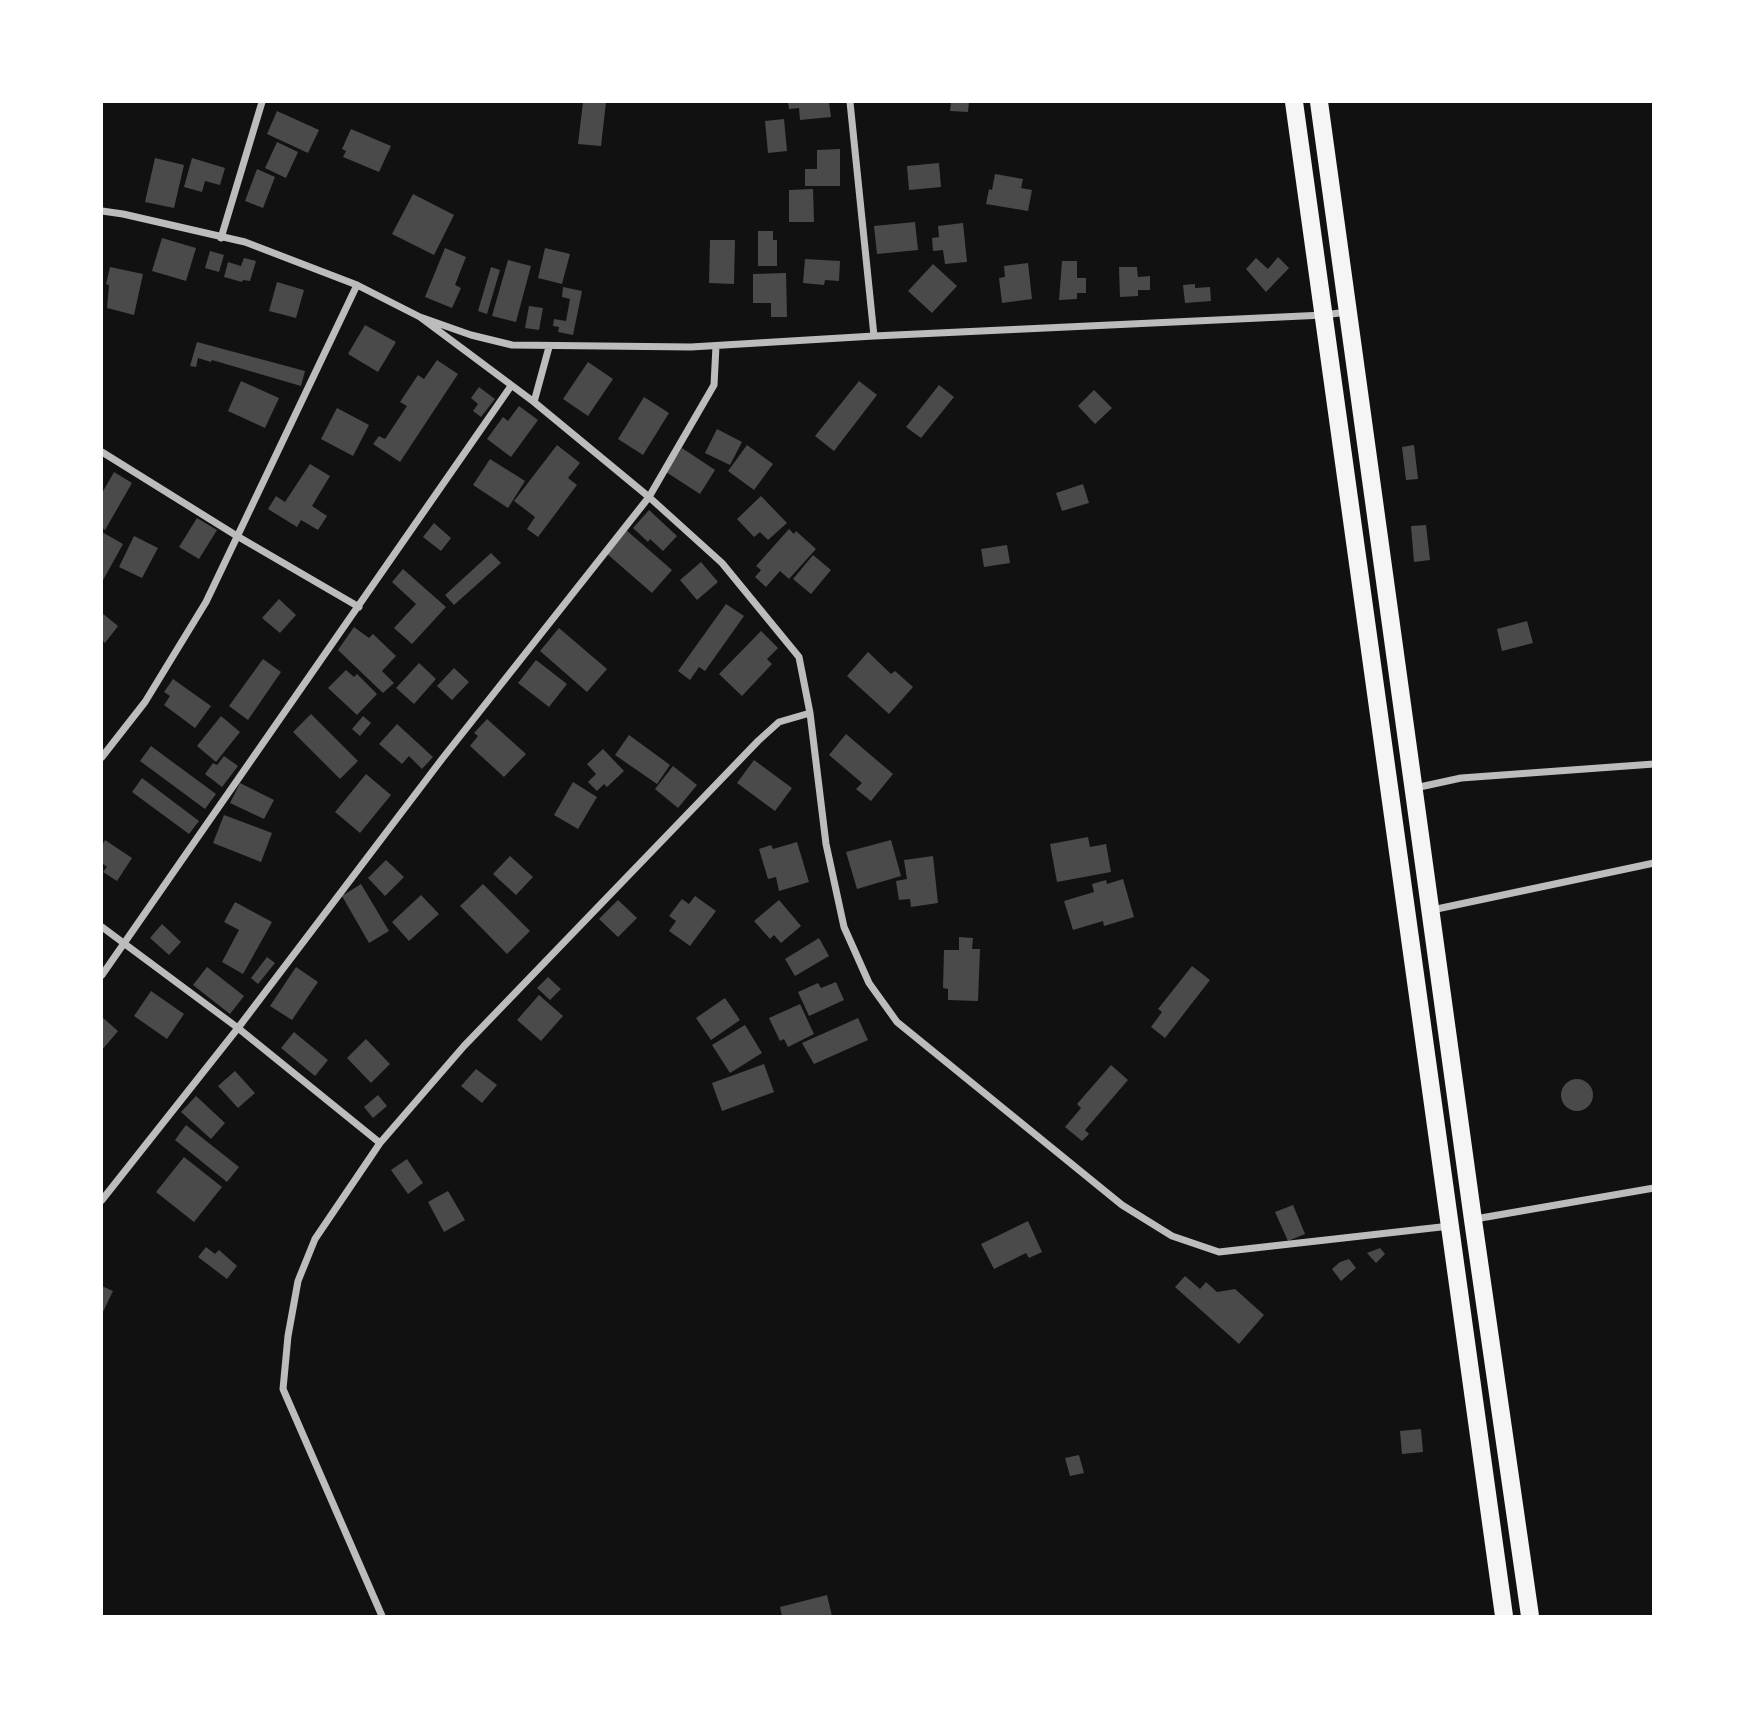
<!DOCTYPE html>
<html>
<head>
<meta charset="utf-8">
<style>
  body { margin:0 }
  #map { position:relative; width:1755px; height:1718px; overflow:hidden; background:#111; font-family:Karla,sans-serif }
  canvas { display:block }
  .frame { position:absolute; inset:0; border:103px solid #fff; pointer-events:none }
</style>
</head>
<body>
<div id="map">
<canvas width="1755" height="1718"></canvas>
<div class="frame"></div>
</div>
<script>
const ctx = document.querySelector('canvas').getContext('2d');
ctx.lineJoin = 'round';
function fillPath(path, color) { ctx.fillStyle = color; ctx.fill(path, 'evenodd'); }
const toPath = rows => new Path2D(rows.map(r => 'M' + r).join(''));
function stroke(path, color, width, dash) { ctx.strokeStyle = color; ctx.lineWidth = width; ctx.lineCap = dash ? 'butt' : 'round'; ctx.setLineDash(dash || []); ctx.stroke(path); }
fillPath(toPath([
  [583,102,606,102,601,146,578,144],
  [788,102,829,102,831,117,800,120,799,108,789,109],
  [951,102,969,102,968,112,950,111],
  [277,111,319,130,308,153,267,134],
  [784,119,787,151,768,153,765,121],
  [351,129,391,146,379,172,343,157,346,151,342,149],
  [277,142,298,152,286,178,265,168],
  [840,149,840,186,805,186,805,169,817,169,817,150],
  [155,158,184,165,174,208,145,202],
  [192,158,225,168,220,185,205,181,202,192,184,187],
  [939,163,941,187,909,190,907,166],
  [257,169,275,177,263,208,245,201],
  [995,174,1023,179,1021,188,1032,190,1028,211,986,204,989,189,992,190],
  [813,189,814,222,789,222,789,190],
  [413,194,454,215,434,255,392,234],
  [915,222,918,250,877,254,874,226],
  [963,223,967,262,945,264,943,250,933,251,932,238,939,237,938,226],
  [758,231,773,231,773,240,777,240,777,266,758,266],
  [162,238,196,248,186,281,152,271],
  [710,240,735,240,734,284,709,283],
  [445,248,466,257,455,285,461,288,452,308,425,297],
  [545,248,570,254,562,284,538,278],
  [210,251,224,255,219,272,205,268],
  [1278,257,1289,268,1266,292,1246,269,1256,258,1268,269],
  [244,258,256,261,250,281,243,280,242,282,224,277,228,262,241,266],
  [805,259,840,261,839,281,825,280,824,285,803,283],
  [508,260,531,266,516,322,492,316],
  [1062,261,1077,261,1077,278,1086,278,1086,293,1077,293,1077,299,1059,300],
  [1028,263,1032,299,1002,303,999,278,1005,277,1004,266],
  [933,264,957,286,932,313,908,291],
  [110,267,143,274,134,315,107,308,109,285,106,284],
  [491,267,500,270,487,314,478,311],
  [1119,267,1137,267,1138,277,1150,276,1150,290,1138,290,1138,296,1120,297],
  [786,273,787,317,771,317,771,303,753,303,753,274],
  [277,282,304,290,296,318,269,311],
  [1195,284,1195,288,1210,287,1211,301,1185,303,1183,285],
  [563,287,582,291,573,335,558,332,559,327,553,326,554,319,566,321,570,299,562,297],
  [529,306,543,308,539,330,525,328],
  [365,325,396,342,378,372,348,354],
  [197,342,305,371,301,386,212,360,211,362,198,358,196,367,190,366],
  [437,360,458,374,400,462,373,444,379,436,385,439,407,406,400,402,418,375,424,379],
  [588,362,613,379,588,416,563,399],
  [241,381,279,398,265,428,228,411],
  [859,381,877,395,834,451,815,436],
  [939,385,954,397,921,438,906,427],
  [479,387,495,399,481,417,473,411,478,404,471,398],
  [1094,390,1112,408,1095,424,1078,406],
  [644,397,669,413,643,455,618,439],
  [519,406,538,420,511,457,487,439,503,417,508,421],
  [337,408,369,425,353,456,321,439],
  [717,429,742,442,730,465,705,453],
  [557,445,580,463,568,478,577,485,538,537,527,529,535,517,514,501],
  [747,445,773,464,754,490,728,471],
  [1414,445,1418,479,1406,480,1402,447],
  [682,448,715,470,700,494,666,472],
  [490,459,525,481,508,508,473,485],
  [310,464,330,476,312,506,327,516,318,530,301,520,297,527,268,509,276,496,285,502],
  [114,472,132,483,105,530,102,528,102,493],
  [1083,484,1089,503,1062,511,1056,493],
  [761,496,787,523,768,540,760,532,754,537,737,519],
  [649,510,677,536,663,551,650,539,648,542,633,528],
  [197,518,217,530,199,559,179,547],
  [434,523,451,538,441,551,423,537],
  [1426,525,1430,560,1414,562,1411,526],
  [789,529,794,534,796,531,816,549,789,579,780,571,766,587,755,577,761,570,756,566],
  [626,530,672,570,652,593,606,553],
  [102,532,123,544,102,582],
  [134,536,158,548,142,578,119,567],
  [1007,545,1010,563,984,567,981,549],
  [491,553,501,563,454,605,445,595],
  [813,555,831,570,811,594,793,579],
  [701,562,718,582,697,600,680,580],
  [403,569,446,607,412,644,394,628,416,604,392,582],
  [279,599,296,615,280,633,262,618],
  [726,604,744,616,705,671,699,667,690,680,678,671],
  [102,613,118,626,105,643,102,640],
  [1527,621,1533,643,1502,651,1497,629],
  [354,627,369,638,373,634,396,656,382,671,394,683,383,693,338,650],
  [559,628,607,669,587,692,540,651],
  [761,631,778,648,767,659,772,664,742,696,719,674],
  [868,652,891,674,895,671,913,687,889,714,847,676],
  [263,659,281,672,248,720,229,706],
  [536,660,567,684,549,707,518,683],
  [419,663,436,679,414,704,396,688],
  [454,668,469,682,452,700,437,686],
  [346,670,354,677,357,674,377,694,357,715,328,688],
  [173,679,211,706,195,728,164,705,170,696,164,692],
  [311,714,358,761,340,779,293,732],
  [221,716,240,732,216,762,197,746],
  [363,716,371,723,360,736,352,729],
  [487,719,526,754,504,777,470,746,478,736,474,733],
  [397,724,433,757,422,769,409,756,402,764,379,744],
  [846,734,893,774,871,801,856,789,862,783,829,755],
  [629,735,670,765,657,784,615,755],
  [151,746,216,794,205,809,140,761],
  [603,749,624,771,607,787,604,784,597,791,588,782,596,774,587,764],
  [224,756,238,766,222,787,205,774,213,763,217,765],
  [754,760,792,788,775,811,737,783],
  [673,766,697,785,678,808,655,789],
  [366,774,391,795,360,833,335,812],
  [142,778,199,821,189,834,132,792],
  [573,782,597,797,578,829,554,815],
  [240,783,274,800,264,819,230,803],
  [224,815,272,833,261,862,213,843],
  [1088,837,1090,847,1106,844,1111,872,1057,882,1050,844],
  [105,840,132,858,117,881,103,872,107,867,102,863,102,846],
  [891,840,901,876,857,889,846,852],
  [797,842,809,882,779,891,776,877,768,879,759,849,771,845,773,849],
  [510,856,533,877,516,895,493,874],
  [933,856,938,903,911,907,910,899,899,900,896,881,907,879,904,860],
  [386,860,404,877,385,896,368,878],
  [1123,879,1134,917,1104,926,1103,921,1073,930,1064,901,1094,892,1092,884,1106,880,1107,884],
  [361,884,389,931,369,943,342,896],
  [483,884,530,931,507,954,460,906],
  [421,895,439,914,409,941,392,922],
  [695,896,716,911,690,946,669,931,676,921,669,916,682,899,689,904],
  [618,900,637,918,618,937,599,919],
  [779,900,801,926,781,943,774,935,770,939,754,921],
  [235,902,272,922,243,974,222,962,239,930,224,922],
  [162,924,181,942,169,955,150,938],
  [959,937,973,938,972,949,980,949,978,1001,948,1000,948,989,943,988,944,950,959,950],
  [819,938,829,956,795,976,785,959],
  [267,957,275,963,258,984,251,978],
  [1192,966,1210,980,1165,1038,1151,1027,1162,1012,1158,1009],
  [207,967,244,996,230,1014,193,985],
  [296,967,318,982,292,1020,270,1006],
  [548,977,561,989,550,1000,537,988],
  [836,982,844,1000,809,1016,798,992,818,983,821,988],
  [151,991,184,1014,167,1039,134,1016],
  [539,995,563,1016,541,1041,517,1020],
  [725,998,740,1020,711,1040,696,1018],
  [800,1004,814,1034,788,1047,784,1039,780,1041,769,1018],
  [102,1017,118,1031,102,1050],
  [858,1018,868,1040,814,1064,802,1043],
  [745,1025,762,1053,730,1073,712,1045],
  [294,1032,328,1060,315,1076,281,1048],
  [366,1039,390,1064,371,1083,347,1058],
  [764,1064,774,1092,722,1111,712,1083],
  [1111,1065,1128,1080,1085,1130,1089,1134,1082,1141,1065,1127,1081,1108,1077,1104],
  [476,1069,497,1085,482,1103,461,1086],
  [235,1071,255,1093,238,1108,218,1086],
  '1561 1095a16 16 0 1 1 32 0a16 16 0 1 1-32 0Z',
  [378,1095,387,1106,373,1118,364,1107],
  [196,1096,225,1123,211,1139,181,1112],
  [186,1125,239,1167,227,1182,175,1140],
  [184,1157,222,1187,194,1222,156,1192],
  [407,1159,423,1183,408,1194,391,1170],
  [448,1191,465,1220,444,1232,428,1202],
  [1293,1205,1305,1234,1288,1241,1275,1212],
  [1028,1221,1042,1252,1029,1258,1026,1253,994,1269,981,1244],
  [206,1247,215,1254,219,1250,237,1266,227,1279,198,1257],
  [1380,1248,1385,1254,1376,1263,1367,1253],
  [1349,1259,1356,1268,1341,1281,1332,1269,1340,1262],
  [1185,1276,1200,1289,1206,1282,1217,1292,1235,1289,1264,1315,1239,1344,1175,1287],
  [102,1286,113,1291,102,1314],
  [1421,1429,1423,1452,1402,1454,1400,1431],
  [1079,1455,1084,1473,1070,1476,1065,1458],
  [827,1595,832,1616,782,1616,780,1607]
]), '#4a4a4a');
stroke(toPath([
  [850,102,874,336],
  [102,211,123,214,245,242,357,285,420,317,471,335,512,345,691,347,874,336,1324,315,1347,312],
  [221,238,262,102],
  [420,317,534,402,649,497,722,563,799,657,810,713,826,844,844,927,869,983,897,1022,1122,1205,1172,1236,1219,1252,1450,1226],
  [534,402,549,347],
  [102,452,237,536,359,607],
  [102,757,145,702,206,602,357,285],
  [1415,788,1461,778,1654,764],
  [1432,910,1654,863],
  [102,927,238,1028,380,1143],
  [102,975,511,386],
  [102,1200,238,1028,442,759,649,497,714,385,716,346],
  [1475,1219,1654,1188],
  [382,1616,283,1389,288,1336,298,1281,315,1239,380,1143,464,1046,758,741,779,722,810,713]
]), '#bcbcbc', 7);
stroke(toPath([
  [1294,102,1504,1616],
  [1319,102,1473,1220,1530,1616]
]), '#f5f5f5', 18);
</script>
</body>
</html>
